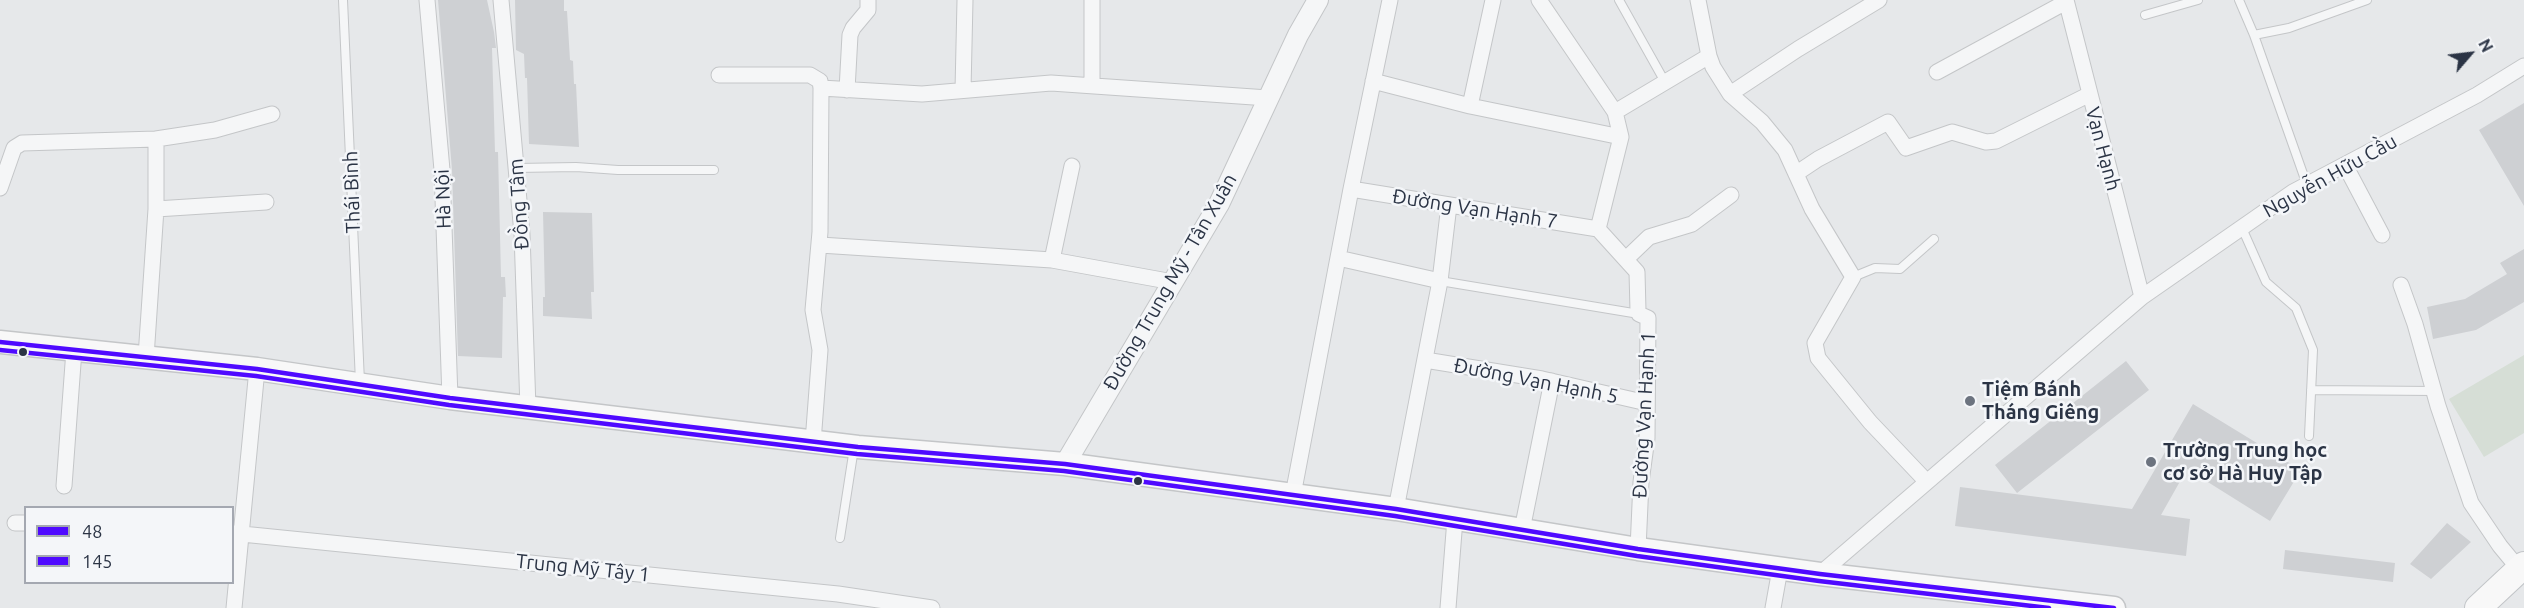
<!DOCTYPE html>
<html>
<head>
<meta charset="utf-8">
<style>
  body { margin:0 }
  #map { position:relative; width:2524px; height:608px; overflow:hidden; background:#e6e8ea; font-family:Ubuntu,sans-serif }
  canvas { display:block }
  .legend { position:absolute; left:24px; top:506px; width:210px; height:78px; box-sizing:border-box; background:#f4f6f9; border:2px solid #a4a8b1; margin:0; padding:8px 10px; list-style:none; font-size:18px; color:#2b3445 }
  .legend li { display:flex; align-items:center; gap:12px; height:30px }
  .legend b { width:30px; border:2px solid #a4a8b1 }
  .north { position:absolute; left:2440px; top:24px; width:60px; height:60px; -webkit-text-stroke:4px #f4f6f9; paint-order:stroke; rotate:62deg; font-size:16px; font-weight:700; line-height:24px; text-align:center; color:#2b3445 }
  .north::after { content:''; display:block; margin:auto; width:21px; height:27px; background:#2b3445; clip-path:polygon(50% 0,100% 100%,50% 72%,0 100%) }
</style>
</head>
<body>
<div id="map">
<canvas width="2524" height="608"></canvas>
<ul class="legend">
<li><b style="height:8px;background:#4f0aff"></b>48</li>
<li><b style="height:8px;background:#4f0aff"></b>145</li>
</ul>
<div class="north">N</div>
</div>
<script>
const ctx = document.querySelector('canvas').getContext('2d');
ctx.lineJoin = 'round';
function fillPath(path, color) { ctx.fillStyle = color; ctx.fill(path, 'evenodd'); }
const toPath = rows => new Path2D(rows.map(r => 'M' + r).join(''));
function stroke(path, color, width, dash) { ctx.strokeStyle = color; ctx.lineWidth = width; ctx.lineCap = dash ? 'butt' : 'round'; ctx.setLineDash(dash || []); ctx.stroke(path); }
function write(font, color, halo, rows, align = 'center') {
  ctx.font = font + ' Ubuntu,sans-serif'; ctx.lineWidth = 5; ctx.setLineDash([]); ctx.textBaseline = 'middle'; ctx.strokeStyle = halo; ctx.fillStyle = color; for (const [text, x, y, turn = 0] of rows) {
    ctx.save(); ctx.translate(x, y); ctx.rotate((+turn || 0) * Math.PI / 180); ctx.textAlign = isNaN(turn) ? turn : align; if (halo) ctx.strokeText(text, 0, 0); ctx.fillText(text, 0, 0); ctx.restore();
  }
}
fillPath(toPath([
  [2524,355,2524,433,2484,457,2449,399]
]), '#d6ded6');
fillPath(toPath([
  [438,0,487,0,494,32,496,48,492,48,495,152,498,152,501,277,505,277,506,297,503,297,502,358,458,356,452,170],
  [515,0,564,0,564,11,567,11,570,60,573,61,574,84,576,84,579,147,529,144,527,78,525,78,524,54,516,50],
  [2524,103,2524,206,2479,130],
  [543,212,592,213,594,292,591,292,592,319,543,316,543,297,545,297],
  [2524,249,2524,302,2476,330,2433,339,2427,307,2465,299,2507,274,2500,263],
  [2126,361,2149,390,2017,493,1995,465],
  [2193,404,2301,470,2270,521,2187,469,2161,515,2190,519,2186,556,1955,526,1960,487,2132,509],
  [2447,523,2471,542,2431,579,2410,564],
  [2285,550,2395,563,2393,582,2283,569]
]), '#ced0d3');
const service = toPath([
  [343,0,360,382],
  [1619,0,1665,82],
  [2239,0,2254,35],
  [2145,15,2198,0],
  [517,168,576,167,618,170,714,170],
  [2307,185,2254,35,2289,28,2367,0],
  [2242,228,2266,282,2296,308,2313,350,2309,436],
  [1853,277,1875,268,1900,269,1934,239],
  [1440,281,1639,314],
  [2311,390,2434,391],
  [840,538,854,448]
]);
const minor = toPath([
  [427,0,442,170,450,398],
  [501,0,522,234,528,408],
  [1539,0,1615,112,1621,137,1598,229],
  [1698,0,1709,56,1713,67,1730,94,1762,122,1785,150,1812,209,1853,277,1815,343,1818,358,1870,422,1927,482],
  [2066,0,2142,297],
  [1937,72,2066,2],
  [719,75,810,75,820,81,821,88],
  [1373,81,1470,106,1621,137],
  [1092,85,1092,0],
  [847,90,850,35,853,28,868,10,868,0],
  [963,90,965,0],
  [1730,94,1798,49,1879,0],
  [1470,106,1493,0],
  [1615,112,1709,56],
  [156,139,215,130,272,114],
  [2345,165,2382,235],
  [1797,173,1818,159,1888,122,1906,148,1952,132,1986,142,1996,141,2088,95],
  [0,188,14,148,22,143,156,139,156,209,146,357],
  [1351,189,1598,229],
  [156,209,266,202],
  [1598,229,1637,272,1638,311,1639,314,1648,318,1647,438,1641,482,1638,549],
  [820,245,1052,260,1072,166],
  [1338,258,1440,281],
  [1626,259,1649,237,1692,224,1731,195],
  [1052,260,1173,282],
  [2401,285,2415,324,2438,406,2471,503,2500,546,2519,569],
  [1425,360,1542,379,1647,403],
  [813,442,820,350,813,310,820,232,821,88,922,94,1051,83,1268,98],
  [64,486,74,350],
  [1293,495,1351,189,1390,0],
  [1396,509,1440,281,1449,205],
  [15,523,26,523],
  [1522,530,1552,381],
  [232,533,838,594,932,608],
  [1820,574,2142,297,2293,192,2477,95,2524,66],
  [234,608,257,369],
  [1448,608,1455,519],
  [1773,608,1780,569]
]);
const tertiary = toPath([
  [1065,464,1219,204,1298,35,1318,0]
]);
const secondary = toPath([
  [0,342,257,369,450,398,858,447,1065,464,1396,509,1638,549,1820,574,2114,608]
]);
const primary = toPath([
  [2478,608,2524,565]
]);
stroke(service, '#c4c6c8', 10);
stroke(minor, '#c4c6c8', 17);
stroke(tertiary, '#c4c6c8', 22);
stroke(secondary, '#c4c6c8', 25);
stroke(primary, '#c2c5c8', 28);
stroke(service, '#f5f6f7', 8);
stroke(minor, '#f5f6f7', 15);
stroke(tertiary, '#f5f6f7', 20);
stroke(secondary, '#f8f8f8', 22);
stroke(primary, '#f8f8f8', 26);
stroke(toPath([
  [0,342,257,369,450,398,858,447,1065,464,1396,509,1638,549,1820,574,2114,608]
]), '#4f0aff', 4.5);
stroke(toPath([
  [0,350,256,376,449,405,857,454,1064,471,1395,516,1637,556,1819,581,2049,608]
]), '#4f0aff', 4.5);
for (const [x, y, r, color] of [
  [23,352,5,"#2b3445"],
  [1970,401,6,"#6c737f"],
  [2151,462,6,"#6c737f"],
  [1138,481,5,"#2b3445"]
]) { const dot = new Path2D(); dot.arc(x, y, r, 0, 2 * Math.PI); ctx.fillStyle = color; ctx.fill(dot); stroke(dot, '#f4f6f9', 2); }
write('20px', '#2b3445', '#f4f6f9', [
  ["Vạn Hạnh",2103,149,75],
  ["Nguyễn Hữu Cầu",2330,176,-29],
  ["Thái Bình",352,192,-92],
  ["Hà Nội",443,199,-92],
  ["Đồng Tâm",519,204,-94],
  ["Đường Vạn Hạnh 7",1475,209,9],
  ["Đường Trung Mỹ - Tân Xuân",1170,282,-60],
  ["Đường Vạn Hạnh 5",1536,381,11],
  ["Đường Vạn Hạnh 1",1644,415,-87],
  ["Trung Mỹ Tây 1",583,568,6]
]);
write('bold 20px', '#2b3445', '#f4f6f9', [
  ["Tiệm Bánh",1982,389],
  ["Tháng Giêng",1982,412],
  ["Trường Trung học",2163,450],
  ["cơ sở Hà Huy Tập",2163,473]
], 'left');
</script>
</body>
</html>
